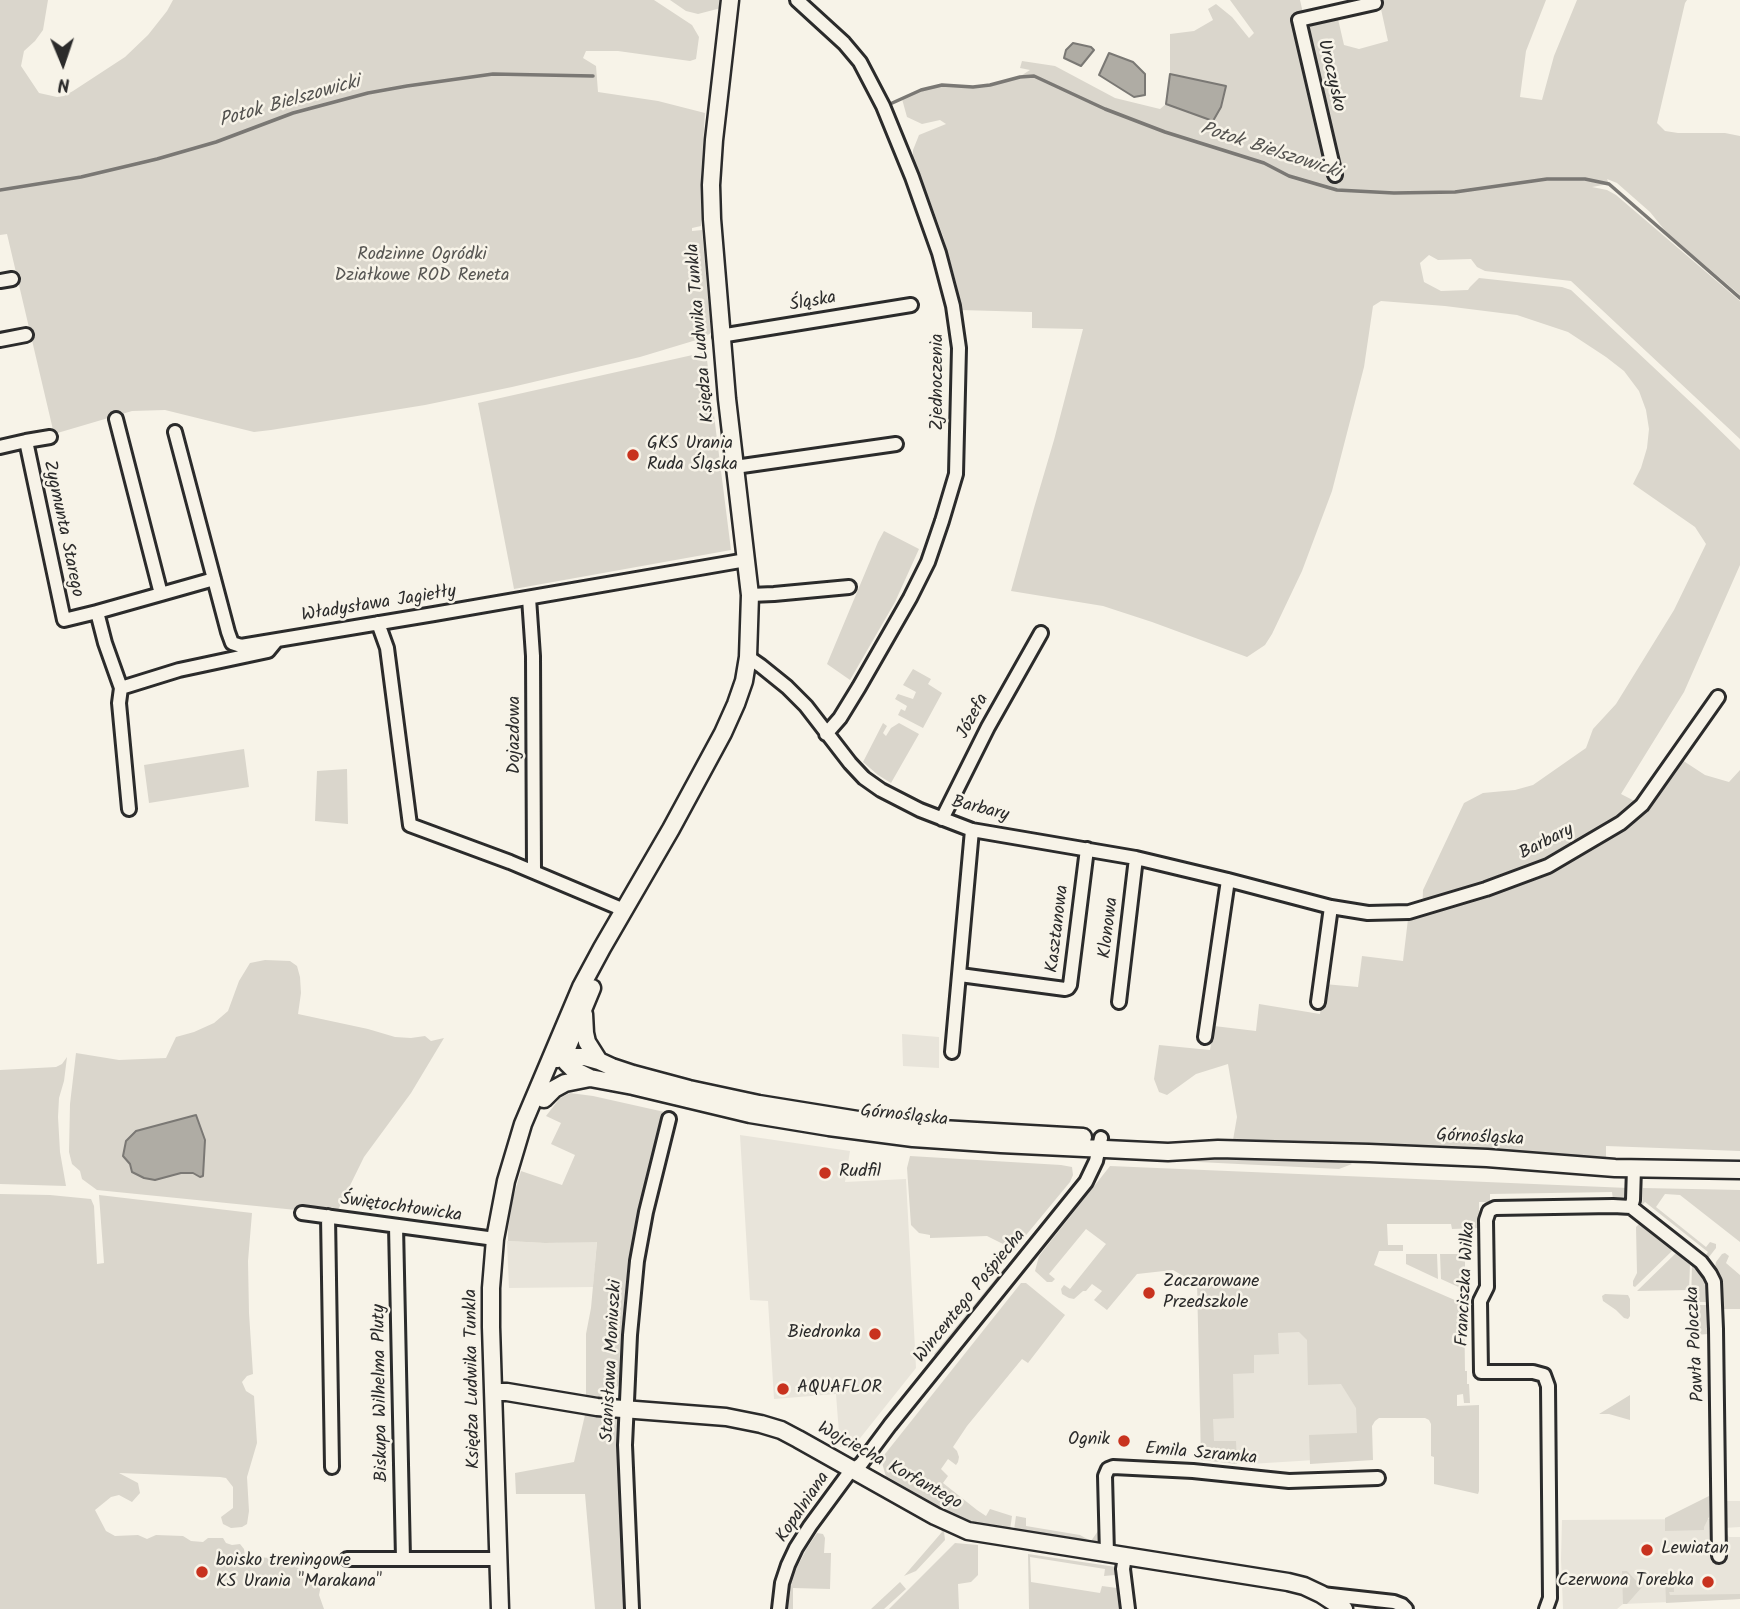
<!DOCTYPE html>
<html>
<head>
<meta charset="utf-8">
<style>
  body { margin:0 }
  #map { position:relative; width:1740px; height:1609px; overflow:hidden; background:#f7f3e8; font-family:Kalam,sans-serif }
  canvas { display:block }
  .north { position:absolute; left:28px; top:28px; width:70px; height:70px; -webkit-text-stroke:5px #f7f3e8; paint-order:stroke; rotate:178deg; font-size:19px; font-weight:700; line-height:28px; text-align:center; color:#2b2b2b }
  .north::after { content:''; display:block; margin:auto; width:24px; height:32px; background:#2b2b2b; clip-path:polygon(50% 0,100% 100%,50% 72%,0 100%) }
</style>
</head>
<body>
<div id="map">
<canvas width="1740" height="1609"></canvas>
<div class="north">N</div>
</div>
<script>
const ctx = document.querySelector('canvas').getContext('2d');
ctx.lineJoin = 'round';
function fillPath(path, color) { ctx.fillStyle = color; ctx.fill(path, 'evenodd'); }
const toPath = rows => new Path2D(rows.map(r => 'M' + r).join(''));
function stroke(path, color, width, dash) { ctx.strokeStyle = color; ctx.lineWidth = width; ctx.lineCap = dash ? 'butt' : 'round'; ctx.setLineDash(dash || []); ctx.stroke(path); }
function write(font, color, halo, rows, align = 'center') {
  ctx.font = font + ' Kalam,sans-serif'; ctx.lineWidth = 5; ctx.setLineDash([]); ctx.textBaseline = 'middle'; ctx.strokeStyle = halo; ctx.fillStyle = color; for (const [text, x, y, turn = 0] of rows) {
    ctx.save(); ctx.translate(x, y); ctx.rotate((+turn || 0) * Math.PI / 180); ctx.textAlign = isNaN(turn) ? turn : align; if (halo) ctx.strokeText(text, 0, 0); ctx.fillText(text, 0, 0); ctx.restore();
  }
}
fillPath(toPath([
  [902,1034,939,1037,939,1068,903,1066],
  [740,1135,850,1151,845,1182,906,1179,916,1368,853,1447,840,1447,836,1394,774,1399,768,1301,750,1300],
  [507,1241,545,1243,597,1241,593,1287,509,1288],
  [1265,1257,1359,1407,1364,1457,1250,1464,1243,1458,1242,1450,1215,1451,1208,1438,1227,1261],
  [1710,1501,1740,1501,1740,1527,1724,1528,1729,1537,1740,1537,1740,1599,1623,1604,1617,1609,1563,1609,1561,1559,1562,1520,1710,1519]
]), '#e8e4da');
fillPath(toPath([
  [0,0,48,0,43,30,35,41,24,51,21,66,39,93,57,97,64,96,73,91,125,57,148,35,167,11,173,0,654,0,692,25,699,37,696,59,690,61,618,51,586,51,583,58,596,66,598,92,658,101,705,113,701,176,701,226,692,228,692,231,702,230,711,333,703,338,640,357,512,387,425,405,271,430,254,432,165,410,132,411,54,434,7,234,0,235],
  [670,0,722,0,721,8,698,14,686,11],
  [1230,0,1300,0,1303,13,1335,6,1344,45,1359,49,1388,41,1379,0,1546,0,1526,51,1520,97,1542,100,1554,56,1577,0,1687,0,1685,3,1657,123,1665,131,1678,133,1725,133,1740,136,1740,295,1667,233,1650,212,1617,183,1607,179,1609,184,1592,187,1607,190,1616,195,1740,301,1740,439,1571,281,1485,271,1477,267,1471,259,1438,260,1429,255,1420,263,1424,282,1441,291,1468,290,1470,287,1479,278,1562,287,1571,290,1699,410,1740,450,1740,565,1684,692,1621,794,1646,807,1682,760,1705,775,1729,782,1740,770,1740,1151,1606,1146,1606,1157,1529,1154,1233,1140,1237,1117,1228,1064,1196,1074,1167,1095,1159,1092,1154,1079,1159,1045,1210,1050,1214,1026,1256,1031,1259,1004,1320,1014,1324,984,1358,987,1362,956,1403,961,1408,919,1422,914,1423,890,1464,803,1483,793,1515,790,1533,785,1586,748,1593,729,1616,704,1674,610,1706,544,1695,527,1633,484,1641,468,1647,448,1649,429,1646,410,1639,391,1624,371,1606,357,1568,332,1517,315,1445,306,1381,301,1373,306,1364,367,1332,491,1302,571,1272,634,1265,645,1247,657,1152,622,1103,606,1011,591,1034,508,1054,440,1083,329,1032,328,1032,312,960,310,957,286,943,236,913,157,913,150,919,135,946,124,940,120,922,124,907,117,902,99,921,90,942,85,973,87,990,85,1019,77,1030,70,1020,68,1022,61,1055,66,1115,98,1160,109,1166,104,1213,121,1226,86,1170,74,1170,34,1194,31,1213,20,1208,9,1216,4,1232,17,1249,38,1254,33],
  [706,352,731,550,514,589,478,403],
  [884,531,919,549,895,602,850,680,827,664,878,542],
  [913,669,931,679,928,684,942,693,923,728,898,715,901,709,905,711,907,706,895,699,898,694,913,699,916,692,903,685],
  [883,723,887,726,883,733,886,736,891,728,899,723,919,734,891,783,878,775,863,762],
  [244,749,249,787,149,803,144,765],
  [347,769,348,824,315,821,317,771],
  [265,960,290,961,297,966,300,977,301,993,298,1014,368,1029,395,1037,411,1038,425,1036,431,1041,444,1038,411,1093,364,1157,336,1214,97,1190,82,1179,80,1171,72,1164,69,1152,70,1104,76,1053,119,1060,166,1058,176,1037,194,1032,214,1023,228,1011,239,981,250,963],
  [67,1057,64,1081,59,1098,58,1117,60,1152,66,1186,0,1184,0,1070,56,1067,62,1064],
  [593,1085,823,1133,823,1136,727,1119,709,1112,682,1106,665,1104,595,1088],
  [570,1093,593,1096,669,1113,622,1374,618,1386,613,1390,601,1393,600,1397,586,1396,586,1334,591,1308,597,1242,545,1243,508,1241,508,1229,513,1198,521,1171,562,1185,575,1155,551,1144,561,1123,546,1116,560,1098],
  [1121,1155,1158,1155,1281,1161,1344,1158,1352,1164,1339,1169,1158,1160,1113,1160],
  [910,1156,1061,1165,1072,1167,1073,1175,1070,1182,1017,1246,1009,1246,1005,1242,1003,1244,987,1236,930,1238,930,1235,919,1233,911,1225,907,1168],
  [1110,1166,1628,1188,1625,1197,1613,1200,1612,1192,1490,1194,1490,1202,1479,1202,1479,1228,1452,1229,1451,1224,1387,1224,1388,1245,1403,1245,1403,1251,1379,1251,1374,1265,1457,1301,1460,1295,1464,1296,1465,1371,1467,1371,1467,1384,1469,1384,1470,1403,1464,1403,1463,1394,1457,1395,1457,1406,1479,1405,1479,1491,1478,1494,1434,1484,1434,1457,1431,1456,1431,1424,1429,1420,1425,1418,1379,1418,1375,1421,1372,1426,1373,1460,1310,1464,1309,1435,1357,1433,1356,1408,1341,1384,1308,1385,1307,1340,1299,1332,1278,1333,1279,1354,1254,1355,1254,1373,1233,1374,1234,1418,1213,1419,1214,1441,1236,1441,1237,1464,1201,1460,1197,1281,1192,1281,1173,1270,1137,1274,1107,1310,1094,1300,1102,1291,1092,1284,1086,1291,1083,1291,1074,1299,1069,1298,1062,1294,1061,1289,1064,1285,1070,1289,1106,1244,1086,1229,1049,1274,1055,1279,1052,1282,1047,1282,1035,1271,1039,1256],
  [1643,1188,1740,1190,1740,1242,1680,1195,1665,1194,1656,1207,1706,1247,1710,1242,1716,1244,1716,1248,1709,1257,1704,1258,1708,1252,1645,1202,1642,1205],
  [0,1194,50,1195,91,1199,94,1206,97,1264,104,1263,99,1195,252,1213,248,1261,249,1313,253,1374,247,1376,242,1382,246,1391,254,1396,257,1443,247,1477,249,1511,247,1524,242,1527,231,1528,223,1524,221,1517,233,1508,233,1487,226,1478,220,1477,119,1473,138,1483,140,1493,132,1502,119,1495,111,1497,95,1510,106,1531,115,1536,138,1535,147,1539,156,1535,183,1536,191,1541,203,1542,208,1538,223,1538,226,1543,232,1545,240,1544,244,1549,245,1556,295,1560,297,1567,307,1574,312,1582,321,1585,319,1595,324,1609,0,1609],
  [1639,1224,1672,1251,1635,1287,1633,1286,1633,1281,1637,1273,1636,1227],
  [1676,1253,1690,1265,1689,1290,1637,1291],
  [1725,1253,1729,1256,1726,1263,1740,1275,1740,1309,1721,1309,1714,1272,1716,1262,1722,1254],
  [1406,1254,1437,1254,1438,1279,1406,1264],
  [1440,1254,1465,1254,1465,1290,1441,1279],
  [1692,1266,1701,1276,1705,1282,1707,1302,1691,1302],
  [1004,1268,1005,1272,937,1358,934,1354],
  [1021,1283,1026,1283,1065,1315,1028,1363,1022,1359,967,1426,953,1447,957,1451,959,1457,958,1462,956,1465,948,1459,941,1469,948,1476,943,1483,977,1510,986,1516,990,1509,1012,1516,1010,1530,983,1525,954,1516,891,1481,886,1477,881,1459],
  [1605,1294,1628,1295,1630,1299,1630,1316,1628,1319,1624,1318,1616,1310,1603,1301,1602,1296],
  [1692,1305,1707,1305,1708,1334,1696,1335,1696,1324],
  [1630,1395,1630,1420,1609,1414,1599,1414],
  [585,1415,622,1418,620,1484,625,1609,595,1609,585,1494,516,1494,515,1473,574,1462],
  [1709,1496,1709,1517,1704,1527,1704,1530,1665,1531,1665,1518],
  [1016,1516,1026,1518,1026,1526,1080,1535,1091,1541,1098,1531,1101,1533,1102,1541,1100,1544,1014,1530],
  [940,1527,944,1531,945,1540,916,1571,904,1576,942,1532],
  [817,1533,823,1534,825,1538,824,1553,831,1553,830,1589,793,1588,793,1609,788,1609,788,1594,793,1575,807,1548],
  [955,1543,978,1545,978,1575,971,1582,958,1584,959,1609,889,1609],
  [1028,1554,1116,1567,1117,1574,1115,1575,1104,1576,1105,1569,1030,1557,1031,1582,1100,1593,1102,1586,1117,1588,1120,1609,1029,1609],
  [1622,1571,1627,1571,1642,1587,1627,1604,1623,1604],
  [1665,1573,1673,1573,1674,1592,1669,1592,1670,1595,1740,1594,1740,1599,1666,1603],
  [900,1582,906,1589,884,1609,871,1609]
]), '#dad6cc');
const water = toPath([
  [1073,43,1091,47,1094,50,1081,66,1064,58,1066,50,1073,43],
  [1109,53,1133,62,1145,74,1145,95,1134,97,1099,75,1109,53],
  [1170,74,1226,86,1221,107,1213,121,1166,104,1170,74],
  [196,1115,205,1140,203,1176,200,1177,193,1173,181,1173,155,1180,144,1178,132,1172,130,1164,123,1156,126,1141,136,1131,196,1115]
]);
fillPath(water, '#afaca4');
stroke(water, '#7a7874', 2);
stroke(toPath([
  [890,104,921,90,942,85,973,87,990,85,1020,77,1034,76,1105,109,1165,132,1264,163,1289,176,1337,190,1394,193,1455,192,1547,179,1585,179,1609,184,1740,298],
  [0,190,81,177,157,159,216,142,293,113,368,93,407,86,493,74,593,76]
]), '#7a7874', 3.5);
const minor = toPath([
  [797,0,844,43,860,62,883,106,912,177,939,253,953,306,959,348,956,474,942,521,928,562,910,598,859,687,840,718,826,734],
  [1335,175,1299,20,1375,3,1374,0],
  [0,281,12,279],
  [720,336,911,305],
  [0,340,26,335],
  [175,432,228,632,232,643,241,646,434,614,746,560],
  [26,441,50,437],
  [0,447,26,441,64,620,97,612,105,643,121,688],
  [735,467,896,444],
  [161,594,214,579],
  [750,595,774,594,849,587],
  [529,598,533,656,534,871],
  [97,612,161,594,116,419],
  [378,623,387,648,410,825,510,862,624,910],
  [748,657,761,666,787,687,806,706,850,763,864,778,881,790,920,810,972,830,1136,858,1228,880,1331,907,1368,913,1409,912,1486,889,1548,866,1621,823,1642,805,1718,697],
  [129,809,119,703,121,688,179,670,268,651,277,640],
  [942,819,988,727,1041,633],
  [960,975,1065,989,1068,988,1070,985,1087,849],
  [1119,1002,1136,858],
  [1318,1002,1331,907],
  [1205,1037,1228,880],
  [952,1052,972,830],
  [1634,1168,1633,1200,1631,1207,1701,1262,1710,1274,1714,1282,1716,1329,1719,1556],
  [302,1213,495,1239],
  [328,1216,332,1467],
  [396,1226,403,1559],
  [1107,1554,1105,1476,1108,1469,1113,1467,1193,1471,1289,1481,1378,1478],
  [1125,1557,1123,1569,1128,1609],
  [347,1559,498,1559],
  [1322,1594,1394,1602,1402,1605,1406,1609],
  [632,1609,625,1445,630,1335,637,1261,646,1212,669,1119],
  [779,1609,782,1583,788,1565,796,1548,810,1526,849,1473,861,1464,890,1425,1086,1182,1096,1161,1101,1138],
  [1546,1609,1550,1598,1548,1386,1544,1375,1533,1372,1481,1372,1480,1301,1487,1287,1486,1220,1489,1211,1495,1208,1613,1206,1631,1207]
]);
const tertiary = toPath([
  [584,1014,585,1033,587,1042,599,1061],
  [559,1040,567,1063,574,1070,590,1078,633,1086,750,1114,829,1127,913,1138,1001,1144,1168,1152,1218,1149,1369,1153,1487,1158,1615,1168,1740,1170],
  [563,1058,592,988],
  [557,1059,564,1057,585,1057,599,1061,612,1067,633,1074,689,1089,759,1104,858,1120,941,1129,1083,1137],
  [544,1099,554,1089,565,1083,590,1078],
  [493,1392,507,1392,597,1407,726,1417,761,1424,781,1430,798,1439,935,1516,968,1531,1288,1582,1304,1586,1321,1594,1344,1609],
  [500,1609,491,1327,491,1288,495,1239,506,1181,523,1124,581,987,602,948,671,829,723,733,736,704,744,681,748,657,750,595,727,399,712,219,711,185,714,140,730,0]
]);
stroke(minor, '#2b2b2b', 18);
stroke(tertiary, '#2b2b2b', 21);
stroke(minor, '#f7f3e8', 12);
stroke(tertiary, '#f7f3e8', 16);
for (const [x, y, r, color] of [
  [633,455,7,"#c8321e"],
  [825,1173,7,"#c8321e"],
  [1149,1293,7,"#c8321e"],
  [875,1334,7,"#c8321e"],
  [783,1389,7,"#c8321e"],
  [1124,1441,7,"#c8321e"],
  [1647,1550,7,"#c8321e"],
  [202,1572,7,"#c8321e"],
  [1708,1582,7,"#c8321e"]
]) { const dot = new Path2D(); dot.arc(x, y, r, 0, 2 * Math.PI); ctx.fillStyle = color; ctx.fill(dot); stroke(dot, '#f7f3e8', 2.5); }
write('18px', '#2b2b2b', '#f7f3e8', [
  ["Uroczysko",1330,76,77],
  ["Śląska",813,303,-10],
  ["Księdza Ludwika Tunkla",702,333,-95],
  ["Zjednoczenia",939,382,-90],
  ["Zygmunta Starego",62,529,78],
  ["Władysława Jagiełły",379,605,-9],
  ["Józefa",974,717,-62],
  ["Dojazdowa",516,735,-90],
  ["Barbary",980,810,14],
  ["Barbary",1547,843,-27],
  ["Klonowa",1110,928,-83],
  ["Kasztanowa",1059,929,-83],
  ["Górnośląska",904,1117,6],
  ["Górnośląska",1480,1139,3],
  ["Świętochłowicka",401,1209,8],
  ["Franciszka Wilka",1467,1284,-87],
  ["Wincentego Pośpiecha",971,1297,-51],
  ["Pawła Poloczka",1697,1344,-93],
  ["Stanisława Moniuszki",613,1361,-87],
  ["Księdza Ludwika Tunkla",474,1379,-91],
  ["Biskupa Wilhelma Pluty",382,1393,-91],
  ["Emila Szramka",1201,1455,5],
  ["Wojciecha Korfantego",889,1467,29],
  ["Kopalniana",804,1508,-56]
]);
write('18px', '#575653', '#f7f3e8', [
  ["Rodzinne Ogródki",422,256],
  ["Działkowe ROD Reneta",422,277]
]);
write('18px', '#2b2b2b', '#f7f3e8', [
  ["GKS Urania",647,445],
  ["Ruda Śląska",647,466],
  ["Rudfil",839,1173],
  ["Zaczarowane",1163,1283],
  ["Przedszkole",1163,1304],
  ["Biedronka",861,1334,"right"],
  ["AQUAFLOR",797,1389],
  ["Ognik",1110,1441,"right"],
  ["Lewiatan",1661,1550],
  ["boisko treningowe",216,1562],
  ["KS Urania \"Marakana\"",216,1583],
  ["Czerwona Torebka",1694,1582,"right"]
], 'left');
write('italic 19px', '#53524f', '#f7f3e8', [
  ["Potok Bielszowicki",290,103,-16],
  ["Potok Bielszowicki",1270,152,18]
]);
</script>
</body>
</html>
